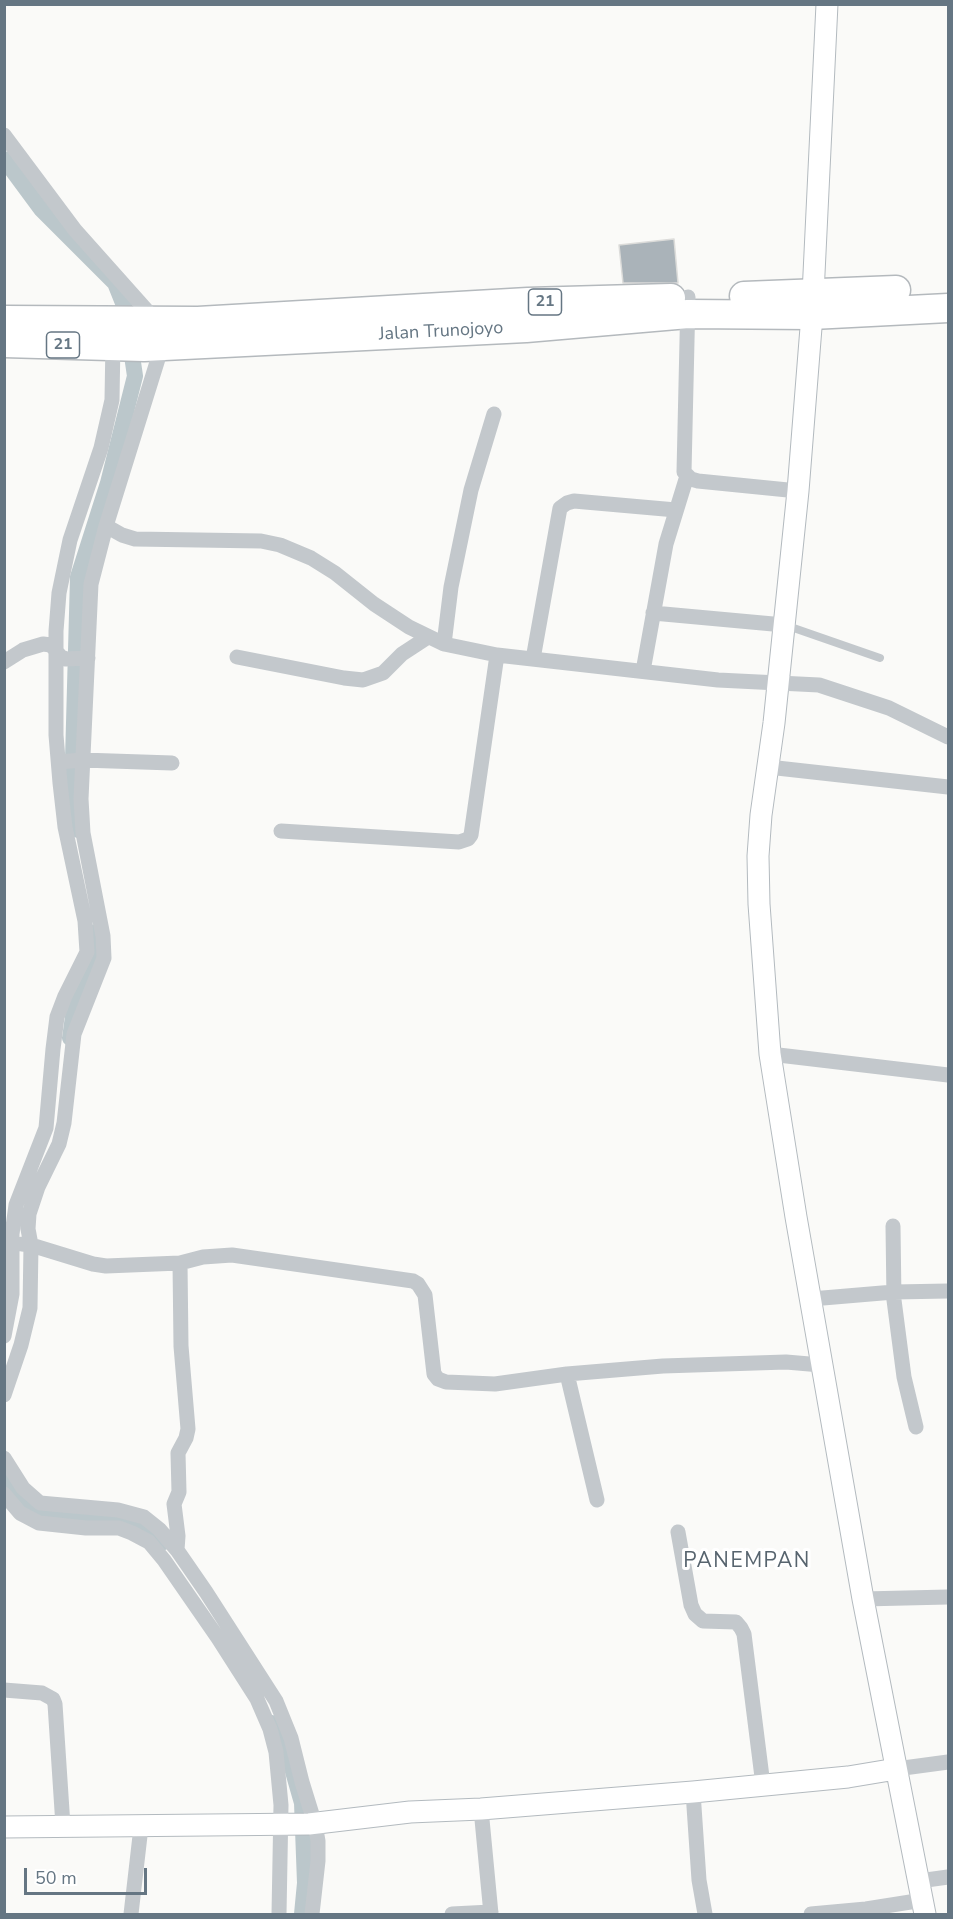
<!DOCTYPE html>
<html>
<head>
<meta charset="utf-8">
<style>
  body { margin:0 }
  #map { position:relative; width:953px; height:1919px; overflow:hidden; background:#fafaf8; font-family:"Nunito Sans",sans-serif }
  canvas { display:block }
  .frame { position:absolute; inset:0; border:6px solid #657683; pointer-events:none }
  .scale { position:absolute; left:24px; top:1868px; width:123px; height:27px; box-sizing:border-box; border:3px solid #657683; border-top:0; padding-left:8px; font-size:18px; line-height:21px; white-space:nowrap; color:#657683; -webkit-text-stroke:4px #fff; paint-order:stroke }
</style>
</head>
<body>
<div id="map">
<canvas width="953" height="1919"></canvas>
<div class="frame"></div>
<div class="scale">50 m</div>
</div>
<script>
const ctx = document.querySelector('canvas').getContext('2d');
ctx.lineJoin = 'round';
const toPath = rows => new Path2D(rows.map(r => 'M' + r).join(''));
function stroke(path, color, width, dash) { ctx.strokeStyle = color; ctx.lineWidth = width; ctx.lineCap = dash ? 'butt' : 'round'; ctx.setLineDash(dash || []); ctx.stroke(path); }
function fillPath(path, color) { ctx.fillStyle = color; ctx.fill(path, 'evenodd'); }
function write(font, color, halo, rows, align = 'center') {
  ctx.font = font + ' "Nunito Sans",sans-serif'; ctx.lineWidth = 6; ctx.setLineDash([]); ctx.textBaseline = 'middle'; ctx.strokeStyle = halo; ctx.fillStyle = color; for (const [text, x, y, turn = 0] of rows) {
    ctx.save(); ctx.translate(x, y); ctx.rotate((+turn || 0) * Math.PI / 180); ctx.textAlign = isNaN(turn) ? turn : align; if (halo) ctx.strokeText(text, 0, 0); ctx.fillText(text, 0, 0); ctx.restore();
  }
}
stroke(toPath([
  [4,159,41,209,115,283,125,308,135,376,108,483,78,577,72,796,78,830],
  [70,1038,75,1002,93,971,98,944,96,932],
  [4,1479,14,1494,37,1511,149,1529,162,1543],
  [272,1723,290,1761,302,1803,305,1883,302,1914]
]), '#bbc7cb', 16);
const building = toPath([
  [674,239,678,283,623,283,619,245,674,239]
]);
fillPath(building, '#aab3b9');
stroke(building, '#dcdcda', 1.5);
const secondary = toPath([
  [827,4,812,315,798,491,774,723,761,815,758,856,759,904,770,1054,796,1217,863,1599,925,1914],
  [4,1827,309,1824,410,1812,481,1809,693,1792,848,1777,896,1769]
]);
const highway = toPath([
  [744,296,896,290],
  [4,320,198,321,528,302,671,298],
  [4,343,144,347,526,328,688,314,812,315,948,308]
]);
stroke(secondary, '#b3babf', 23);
stroke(highway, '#b4b9bd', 31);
stroke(toPath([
  [785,625,880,658]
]), '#c3c8cc', 8);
stroke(toPath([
  [4,135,75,230,157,322],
  [688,297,684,472,691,479,698,481,798,491],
  [106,526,122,535,135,539,261,541,280,545,311,558,335,573,374,604,409,627,444,644,497,655],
  [653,613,784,625],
  [444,644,451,587,471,490,494,414],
  [237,657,344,678,363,680,383,673,402,654,428,637],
  [533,659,560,508,567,503,574,501,676,510],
  [4,662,23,650,43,644,51,645,61,657,66,659,88,658],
  [643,671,666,544,687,476],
  [59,762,82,760,172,763],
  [768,767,948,787],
  [281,831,459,842,468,839,471,835,497,655,718,680,819,685,889,708,948,737],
  [770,1054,948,1075],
  [893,1226,894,1300,904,1377,916,1427],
  [22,1244,31,1245,93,1264,106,1266,180,1263,203,1257,232,1255,413,1281,418,1284,425,1295,434,1374,438,1379,446,1382,495,1384,567,1374,663,1366,786,1362,821,1365],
  [811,1299,894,1292,948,1291],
  [4,1336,12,1294,12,1234,16,1205,46,1128,53,1049,57,1017,65,996,87,952,85,921,65,827,60,783,56,735,56,631,59,593,70,540,101,448,112,400,113,341],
  [567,1374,597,1500],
  [4,1395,21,1345,30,1308,31,1245,28,1229,29,1214,38,1187,59,1144,64,1123,74,1034,104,958,103,936,83,833,81,799,91,584,106,526,162,346],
  [4,1458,23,1488,40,1503,118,1510,144,1517,159,1529,177,1550,206,1592,276,1701,291,1738,302,1782,315,1824,318,1841,318,1861,312,1914],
  [4,1494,20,1513,39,1523,86,1528,119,1528,132,1533,149,1542,164,1560,218,1638,257,1699,270,1729,276,1752,281,1805,279,1914],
  [678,1532,691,1605,695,1614,703,1621,736,1622,741,1628,744,1634,763,1785],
  [177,1550,178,1536,174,1504,179,1492,178,1453,186,1438,188,1429,181,1346,180,1263],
  [863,1599,948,1597],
  [4,1690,42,1693,53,1699,55,1704,63,1826],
  [896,1769,948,1762],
  [693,1792,699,1880,705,1914],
  [481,1809,491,1914],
  [919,1881,948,1877],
  [131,1914,141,1827],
  [452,1914,491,1912],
  [811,1914,866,1909,923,1900]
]), '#c3c8cc', 15);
stroke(secondary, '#fff', 21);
stroke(highway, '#fff', 28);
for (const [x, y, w] of [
  [545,302,33],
  [63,345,33]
]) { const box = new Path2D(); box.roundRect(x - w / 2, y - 13, w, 26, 4.5); ctx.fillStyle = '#fff'; ctx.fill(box); stroke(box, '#657683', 1.5); }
write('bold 16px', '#657683', null, [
  ["21",545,302],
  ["21",63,345]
]);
write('18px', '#657683', '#fff', [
  ["Jalan Trunojoyo",441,332,-3]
]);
ctx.letterSpacing = '1.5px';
write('21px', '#57646e', '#fff', [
  ["PANEMPAN",747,1562]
]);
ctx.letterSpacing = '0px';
</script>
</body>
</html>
